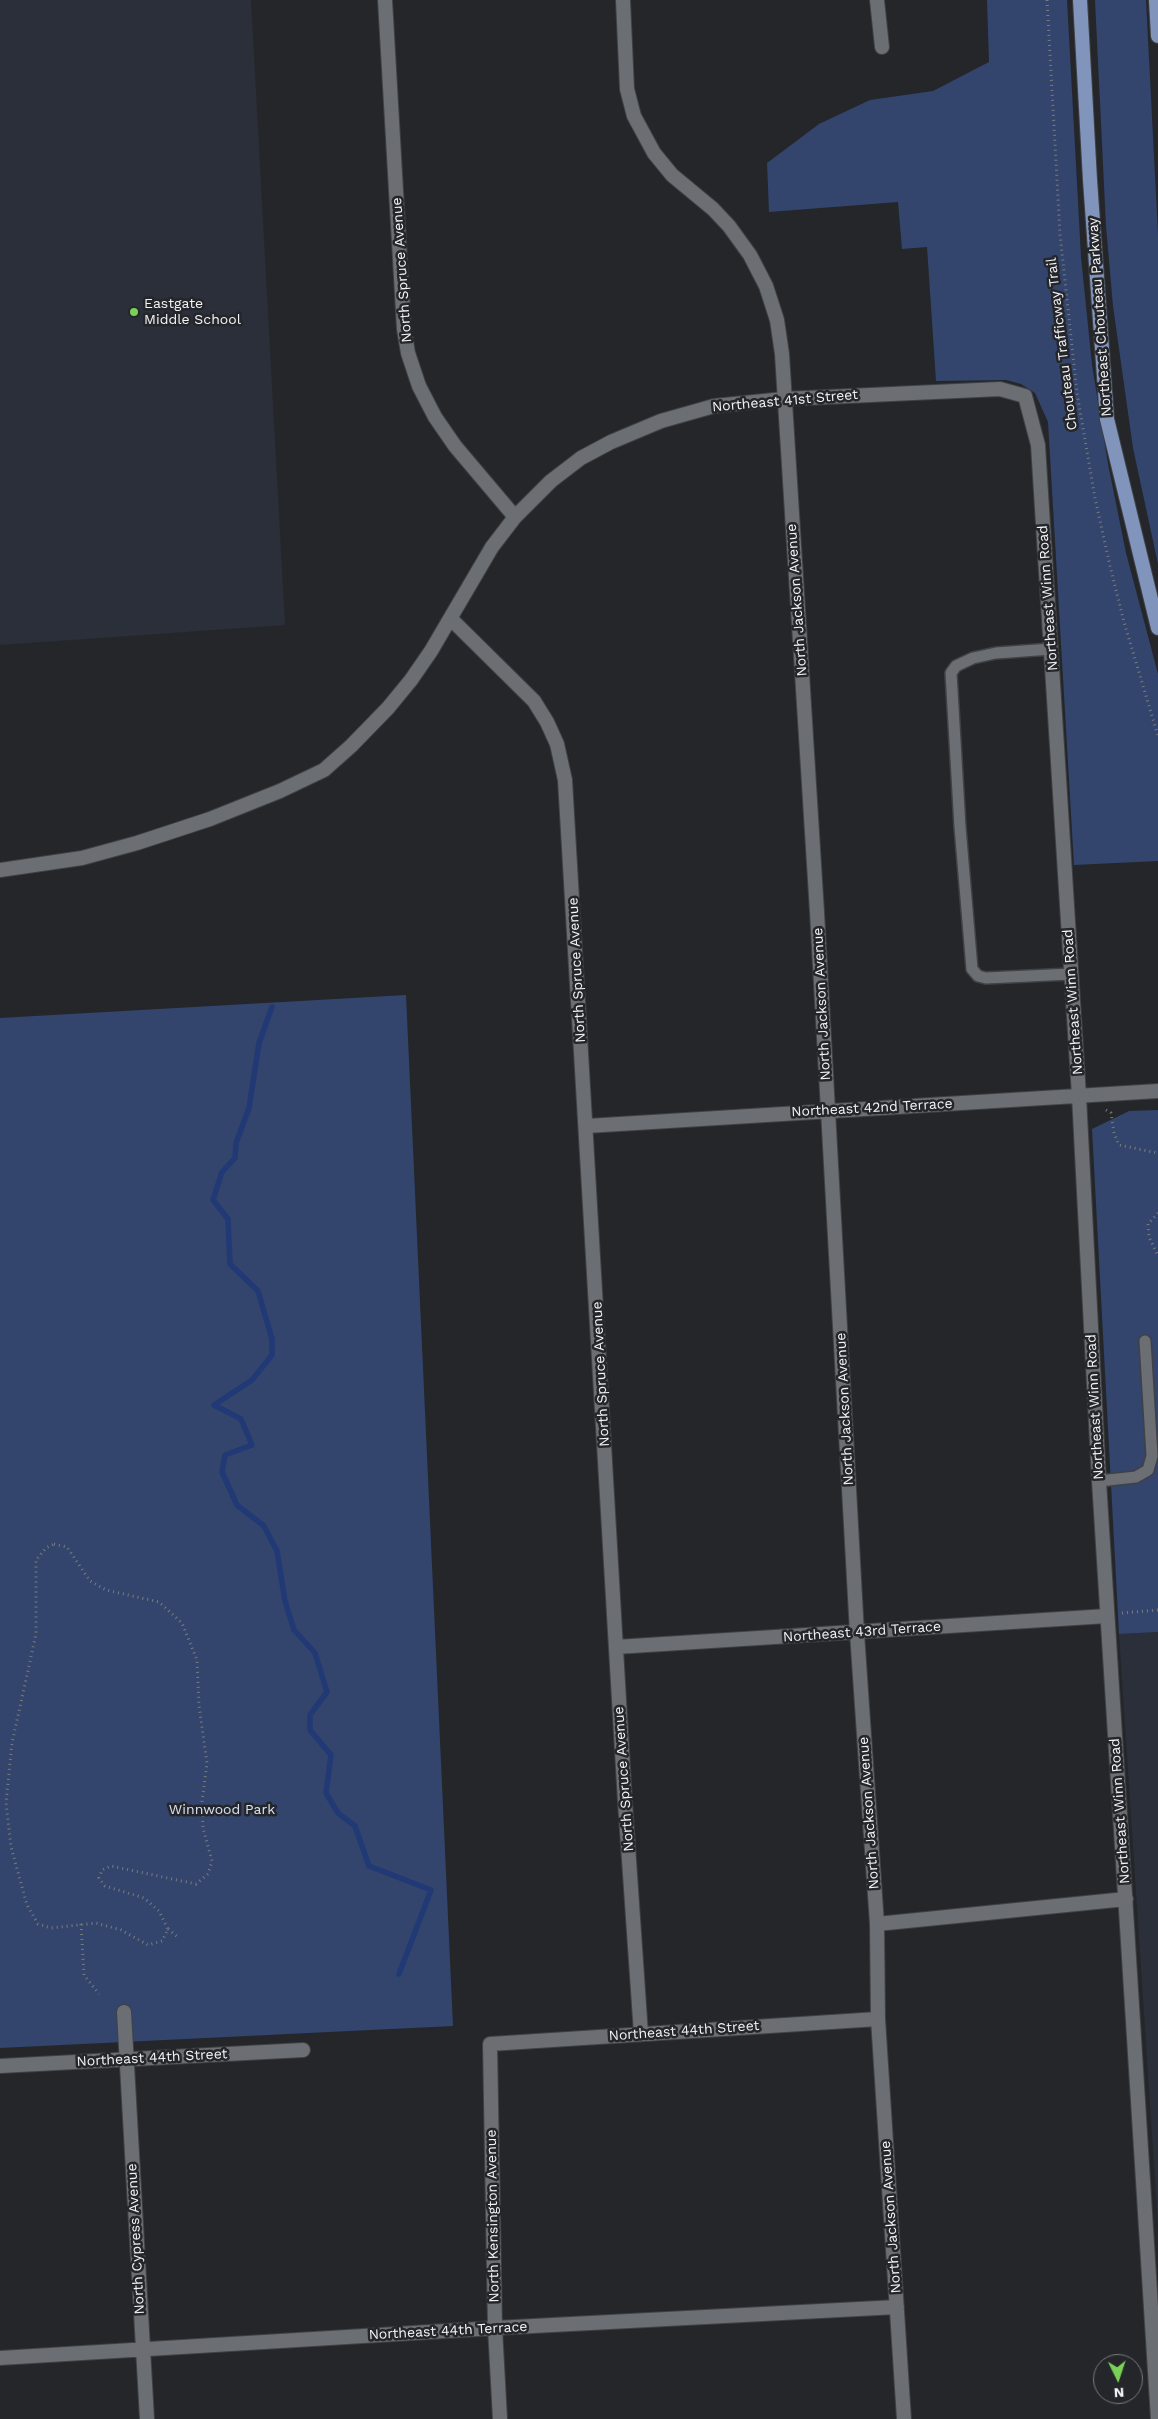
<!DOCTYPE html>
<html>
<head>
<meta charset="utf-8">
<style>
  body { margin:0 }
  #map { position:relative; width:1158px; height:2419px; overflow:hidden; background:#24262a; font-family:"Work Sans",sans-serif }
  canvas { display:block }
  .north { position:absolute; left:1093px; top:2354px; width:50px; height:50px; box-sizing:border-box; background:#24262a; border:1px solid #76787c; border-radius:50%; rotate:176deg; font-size:14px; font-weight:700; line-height:20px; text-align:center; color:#f2f3f6 }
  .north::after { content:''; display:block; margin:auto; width:18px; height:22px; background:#79d157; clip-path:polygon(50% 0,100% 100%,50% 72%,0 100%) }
</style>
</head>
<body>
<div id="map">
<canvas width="1158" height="2419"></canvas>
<div class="north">N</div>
</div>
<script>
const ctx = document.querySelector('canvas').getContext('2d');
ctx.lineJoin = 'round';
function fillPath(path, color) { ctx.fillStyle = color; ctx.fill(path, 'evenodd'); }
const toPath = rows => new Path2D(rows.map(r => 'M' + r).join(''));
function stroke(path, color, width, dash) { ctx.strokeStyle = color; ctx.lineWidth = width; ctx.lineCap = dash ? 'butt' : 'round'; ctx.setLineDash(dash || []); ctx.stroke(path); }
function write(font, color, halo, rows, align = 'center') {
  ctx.font = font + ' "Work Sans",sans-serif'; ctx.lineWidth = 5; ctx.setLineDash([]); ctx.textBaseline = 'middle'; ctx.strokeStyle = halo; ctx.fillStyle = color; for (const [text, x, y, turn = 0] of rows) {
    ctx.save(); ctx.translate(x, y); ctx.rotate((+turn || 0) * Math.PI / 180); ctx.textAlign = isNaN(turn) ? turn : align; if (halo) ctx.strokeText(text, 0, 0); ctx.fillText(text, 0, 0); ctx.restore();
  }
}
fillPath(toPath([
  [0,0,251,0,285,625,0,645],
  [1158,1632,1158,2226,1119,1634]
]), '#2a2f39');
fillPath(toPath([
  [987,0,1067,0,1081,257,1092,365,1108,464,1126,553,1158,674,1158,861,1074,865,1048,422,1035,393,1021,384,1006,380,936,381,927,247,902,249,898,202,769,212,767,163,819,124,870,100,933,91,989,62],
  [1095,0,1146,0,1158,234,1158,564,1133,448,1113,306,1106,226],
  [406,995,453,2026,0,2048,0,1018],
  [1158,1110,1158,1632,1119,1634,1092,1129,1129,1111]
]), '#33456d');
stroke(toPath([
  [272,1007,259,1043,249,1108,236,1143,235,1158,222,1172,213,1200,228,1219,230,1264,258,1291,272,1339,272,1355,252,1380,214,1405,241,1419,252,1445,225,1455,222,1472,237,1505,264,1526,277,1551,285,1601,294,1630,315,1653,327,1692,310,1715,310,1730,331,1755,326,1793,338,1813,355,1826,369,1866,431,1890,399,1974]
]), '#213975', 5.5);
const service = toPath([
  [1051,649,996,653,973,658,956,666,951,673,960,827,972,969,978,976,986,978,1071,974],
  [1099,1481,1136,1477,1148,1470,1152,1456,1145,1341]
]);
const minor = toPath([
  [385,0,404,329,408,353,419,386,435,417,455,446,515,517],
  [623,0,627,89,634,116,654,153,672,175,713,209,729,226,750,255,766,286,777,320,782,354,817,912,857,1633,877,1924,878,2019,904,2419],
  [877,0,882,47],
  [451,619,534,701,547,722,557,744,565,780,625,1802,641,2034],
  [0,870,82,858,137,843,210,819,280,791,324,770,351,746,388,708,411,680,431,651,492,547,515,517,551,481,581,458,611,442,661,421,714,406,784,399,1000,389,1025,396,1038,445,1079,1096,1099,1481,1158,2419],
  [587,1126,1158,1091],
  [616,1647,1107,1616],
  [877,1924,1126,1899],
  [124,2012,147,2419],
  [0,2066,303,2050],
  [0,2358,495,2328,897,2307],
  [500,2419,495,2328,490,2044,878,2019]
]);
const primary = toPath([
  [1080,0,1090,180,1107,419,1158,628],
  [1156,0,1158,36]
]);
stroke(service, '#3f4145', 14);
stroke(minor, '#3f4145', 16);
stroke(primary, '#3f4145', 16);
stroke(toPath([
  [1047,0,1060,234,1077,393,1095,498,1110,566,1124,622,1158,736],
  [1106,1110,1111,1113,1114,1133,1119,1145,1158,1153],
  [1158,1213,1148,1224,1149,1237,1158,1256],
  [54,1544,67,1547,90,1581,106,1590,159,1602,182,1623,197,1660,199,1706,207,1763,202,1802,203,1828,212,1861,208,1874,196,1884,111,1866,102,1870,99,1878,105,1886,144,1898,159,1911,168,1929,162,1941,148,1945,121,1930,96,1923,51,1928,38,1924,27,1905,11,1847,6,1803,12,1743,36,1634,36,1560,46,1548,54,1544],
  [1122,1613,1158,1610],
  [81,1924,84,1975,99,1994],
  [168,1929,179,1938]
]), '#7a7b7f', 3, [1, 4]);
stroke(service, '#6b6e73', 11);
stroke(minor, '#6b6e73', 14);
stroke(primary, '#8194bc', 14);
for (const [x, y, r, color] of [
  [134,312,5,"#79d157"]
]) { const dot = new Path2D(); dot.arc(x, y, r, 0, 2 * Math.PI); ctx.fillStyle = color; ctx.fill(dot); stroke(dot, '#24262a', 2); }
write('14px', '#f2f3f6', '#24262a', [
  ["North Spruce Avenue",402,270,-94],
  ["Northeast Chouteau Parkway",1100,317,-94],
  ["Chouteau Trafficway Trail",1062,344,-97],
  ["Northeast 41st Street",785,401,-5],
  ["Northeast Winn Road",1048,598,-94],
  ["North Jackson Avenue",797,600,-94],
  ["North Spruce Avenue",577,970,-93],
  ["Northeast Winn Road",1073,1002,-94],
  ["North Jackson Avenue",822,1004,-93],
  ["Northeast 42nd Terrace",872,1108,-3],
  ["North Spruce Avenue",601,1374,-93],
  ["Northeast Winn Road",1095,1407,-93],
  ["North Jackson Avenue",845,1409,-93],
  ["Northeast 43rd Terrace",862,1632,-4],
  ["North Spruce Avenue",624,1779,-94],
  ["Northeast Winn Road",1120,1811,-94],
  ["North Jackson Avenue",869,1813,-94],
  ["Northeast 44th Street",684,2031,-4],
  ["Northeast 44th Street",152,2058,-3],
  ["North Kensington Avenue",493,2216,-91],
  ["North Jackson Avenue",891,2217,-94],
  ["North Cypress Avenue",136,2239,-93],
  ["Northeast 44th Terrace",448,2331,-3]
]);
write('14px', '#f2f3f6', '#24262a', [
  ["Eastgate",144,304],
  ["Middle School",144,320]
], 'left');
write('14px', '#d8e2f4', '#24262a', [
  ["Winnwood Park",222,1810]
]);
</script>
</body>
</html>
